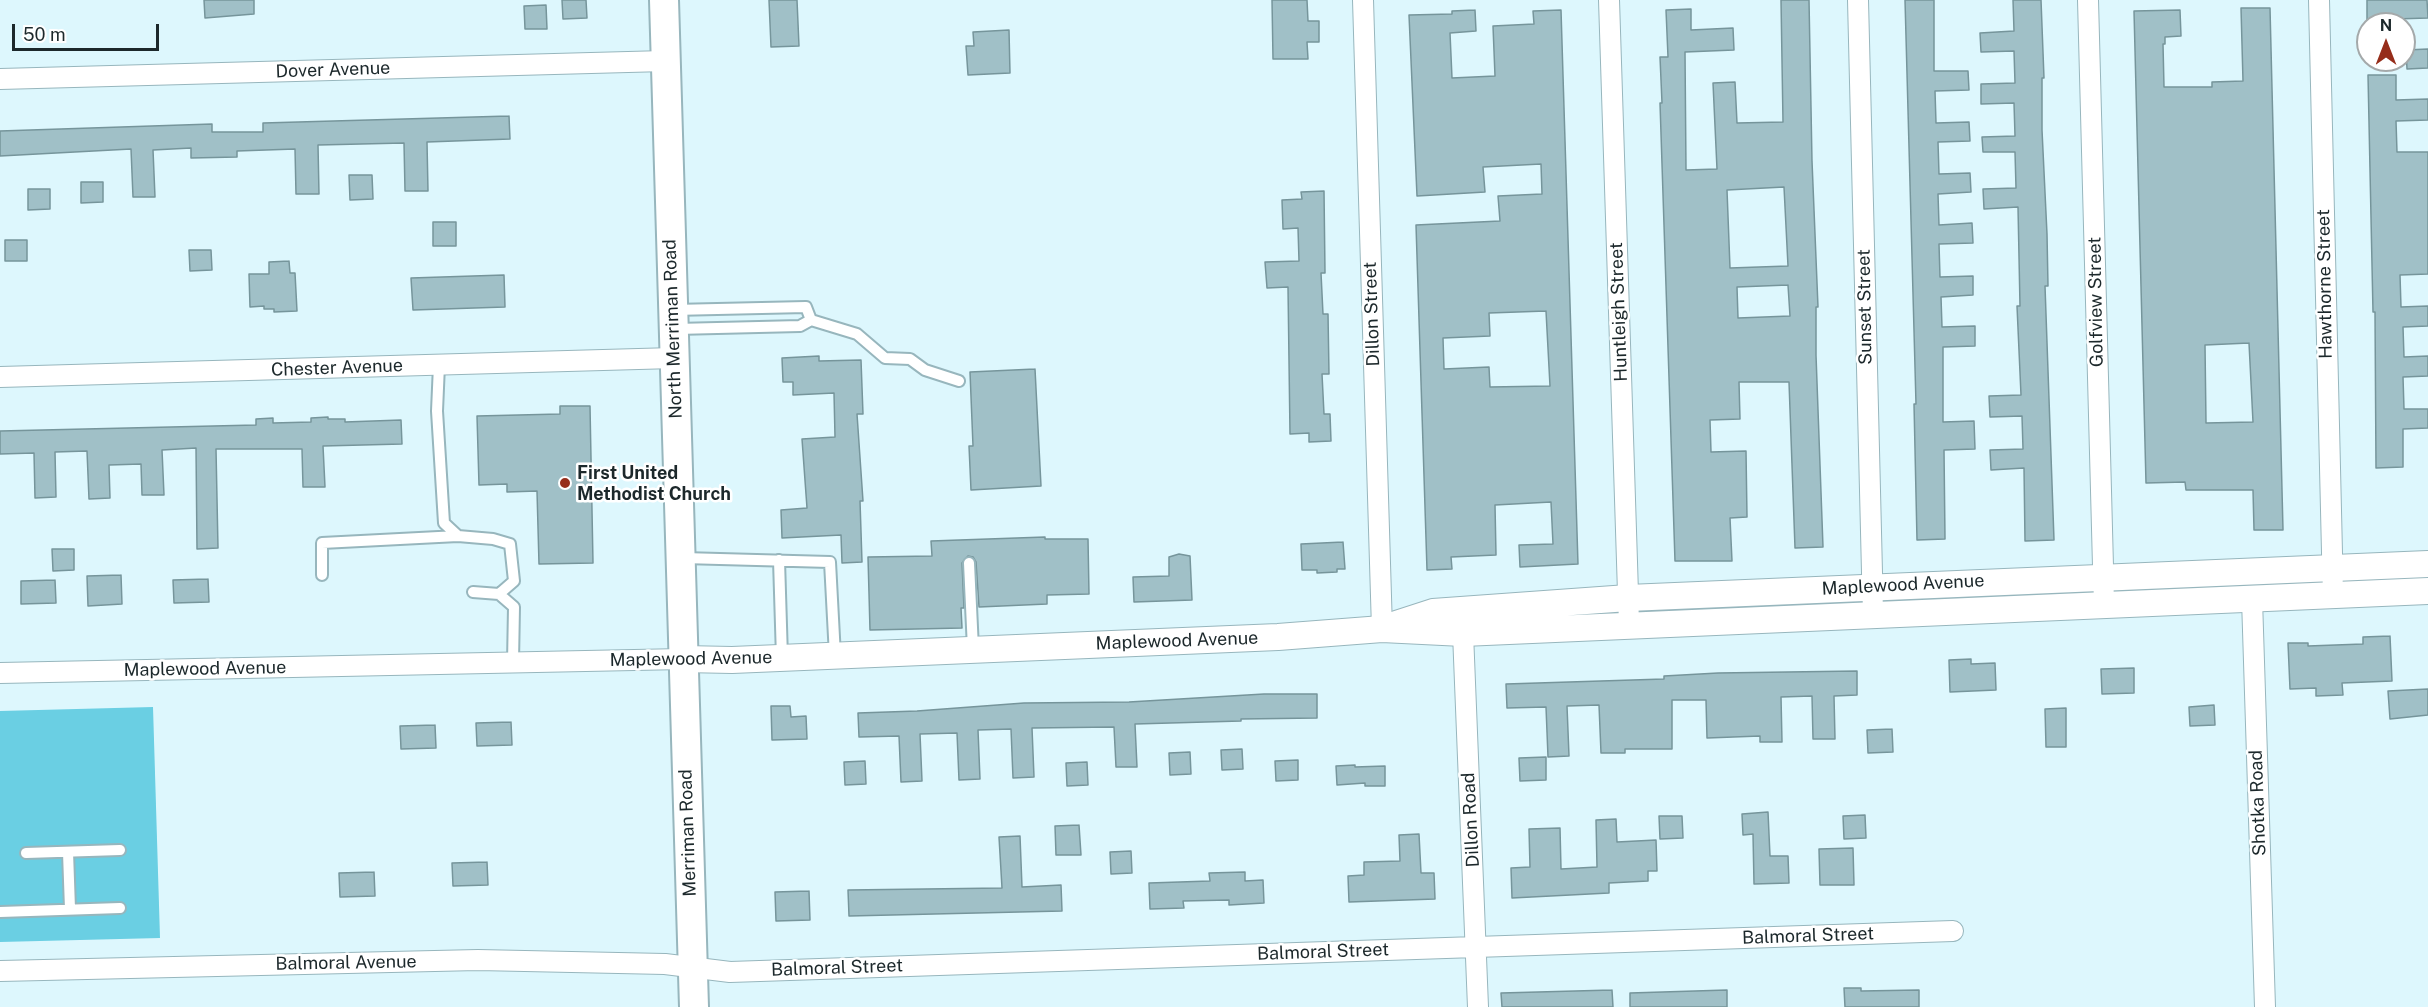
<!DOCTYPE html>
<html>
<head>
<meta charset="utf-8">
<style>
  body { margin:0 }
  #map { position:relative; width:2428px; height:1007px; overflow:hidden; background:#ddf7fd; font-family:"Public Sans",sans-serif }
  canvas { display:block }
  .north { position:absolute; left:2356px; top:12px; width:60px; height:60px; box-sizing:border-box; background:#fff; border:2px solid #a4a9aa; border-radius:50%; rotate:0deg; font-size:16px; font-weight:700; line-height:24px; text-align:center; color:#1c282b }
  .north::after { content:''; display:block; margin:auto; width:21px; height:27px; background:#962d1a; clip-path:polygon(50% 0,100% 100%,50% 72%,0 100%) }
  .scale { position:absolute; left:12px; top:24px; width:147px; height:27px; box-sizing:border-box; border:3px solid #1c282b; border-top:0; padding-left:8px; font-size:18px; line-height:21px; white-space:nowrap; color:#1c282b; -webkit-text-stroke:4px #fff; paint-order:stroke }
</style>
</head>
<body>
<div id="map">
<canvas width="2428" height="1007"></canvas>
<div class="north">N</div>
<div class="scale">50 m</div>
</div>
<script>
const ctx = document.querySelector('canvas').getContext('2d');
ctx.lineJoin = 'round';
function fillPath(path, color) { ctx.fillStyle = color; ctx.fill(path, 'evenodd'); }
const toPath = rows => new Path2D(rows.map(r => 'M' + r).join(''));
function stroke(path, color, width, dash) { ctx.strokeStyle = color; ctx.lineWidth = width; ctx.lineCap = dash ? 'butt' : 'round'; ctx.setLineDash(dash || []); ctx.stroke(path); }
function write(font, color, halo, rows, align = 'center') {
  ctx.font = font + ' "Public Sans",sans-serif'; ctx.lineWidth = 5; ctx.setLineDash([]); ctx.textBaseline = 'middle'; ctx.strokeStyle = halo; ctx.fillStyle = color; for (const [text, x, y, turn = 0] of rows) {
    ctx.save(); ctx.translate(x, y); ctx.rotate((+turn || 0) * Math.PI / 180); ctx.textAlign = isNaN(turn) ? turn : align; if (halo) ctx.strokeText(text, 0, 0); ctx.fillText(text, 0, 0); ctx.restore();
  }
}
fillPath(toPath([
  [153,707,160,938,0,942,0,711]
]), '#6acfe3');
const building = toPath([
  [204,0,254,0,254,14,205,18,204,0],
  [562,0,586,0,587,18,563,19,562,0],
  [769,0,797,0,799,46,771,47,769,0],
  [1272,0,1307,0,1308,21,1319,21,1319,42,1307,42,1308,59,1273,59,1272,0],
  [1781,0,1809,0,1812,161,1818,307,1816,307,1816,355,1823,547,1795,548,1789,382,1739,382,1740,419,1710,420,1711,452,1746,451,1747,517,1730,518,1732,561,1675,561,1660,103,1662,103,1660,57,1668,57,1666,10,1691,9,1691,30,1733,28,1734,50,1685,52,1686,170,1717,169,1713,83,1735,82,1737,123,1783,122,1781,0],
  [1784,187,1788,266,1730,268,1727,190,1784,187],
  [1788,285,1790,316,1738,318,1737,287,1788,285],
  [1905,0,1934,0,1934,71,1968,71,1969,90,1935,91,1936,123,1969,122,1970,141,1938,142,1939,174,1970,173,1971,192,1938,194,1939,225,1972,223,1973,243,1939,244,1940,277,1973,276,1973,295,1941,297,1942,327,1975,326,1975,346,1943,347,1943,422,1974,421,1975,449,1944,450,1945,539,1917,540,1914,404,1916,404,1905,0],
  [2013,0,2041,0,2044,78,2042,78,2042,130,2047,234,2048,286,2045,286,2054,540,2025,541,2024,468,1991,470,1990,450,2023,449,2022,416,1990,417,1989,396,2021,395,2017,306,2020,306,2018,207,1984,209,1983,189,2016,188,2015,152,1983,152,1982,137,2015,136,2014,103,1981,104,1981,84,2015,83,2014,51,1981,52,1980,33,2014,31,2013,0],
  [2367,0,2427,0,2428,18,2395,19,2395,24,2367,24,2367,0],
  [546,5,547,29,525,29,524,6,546,5],
  [2241,8,2270,8,2283,530,2254,530,2253,490,2186,490,2185,482,2146,483,2134,11,2180,10,2181,36,2165,37,2165,44,2163,44,2164,87,2212,87,2212,82,2243,81,2241,8],
  [2249,343,2253,422,2206,423,2205,345,2249,343],
  [1475,10,1476,31,1450,33,1452,78,1495,76,1493,26,1534,24,1533,11,1561,10,1578,564,1520,567,1519,545,1553,544,1551,502,1495,505,1496,555,1451,557,1452,569,1427,570,1416,225,1500,221,1498,196,1542,194,1541,164,1483,167,1485,192,1417,196,1409,15,1452,14,1452,11,1475,10],
  [1546,311,1550,386,1490,387,1489,367,1444,369,1443,338,1490,336,1489,313,1546,311],
  [1009,30,1010,73,968,75,966,46,974,46,973,32,1009,30],
  [2428,49,2428,68,2407,69,2406,50,2428,49],
  [2368,75,2396,75,2396,100,2428,99,2428,120,2396,121,2397,152,2428,152,2428,274,2400,275,2401,307,2428,306,2428,326,2403,327,2404,357,2428,356,2428,376,2403,377,2404,409,2428,409,2428,428,2403,429,2403,467,2376,468,2375,312,2373,312,2368,75],
  [509,116,510,139,427,142,428,191,405,191,404,143,318,145,319,194,296,194,295,149,237,151,237,157,191,158,191,148,153,150,155,197,133,197,131,149,0,156,0,131,212,124,212,132,263,132,263,123,509,116],
  [349,175,372,175,373,199,350,200,349,175],
  [81,182,103,182,103,202,81,203,81,182],
  [28,189,50,189,50,209,28,210,28,189],
  [1324,191,1325,273,1321,273,1323,314,1328,314,1329,374,1322,374,1324,414,1330,414,1331,441,1309,442,1309,433,1290,434,1288,287,1267,288,1265,262,1299,261,1298,228,1283,229,1282,200,1302,199,1301,192,1324,191],
  [433,222,456,222,456,246,433,246,433,222],
  [5,240,27,240,27,261,5,261,5,240],
  [189,250,211,250,212,270,190,271,189,250],
  [289,261,290,273,295,273,297,311,274,312,274,309,264,309,264,306,250,307,249,274,269,274,269,262,289,261],
  [504,275,505,307,413,310,411,278,504,275],
  [819,356,819,361,861,360,863,414,857,414,863,501,860,501,862,562,842,563,841,535,782,538,781,510,807,508,802,439,835,437,834,393,793,395,793,382,783,382,782,358,819,356],
  [1035,369,1041,486,971,490,969,446,973,446,970,372,1035,369],
  [560,406,590,406,593,563,539,564,537,491,507,492,507,484,479,485,477,416,560,414,560,406],
  [328,417,328,419,345,419,345,422,401,420,402,444,323,446,325,487,303,487,302,449,216,449,218,548,197,549,196,448,162,450,164,495,142,495,141,464,109,465,110,498,89,499,87,451,55,452,56,497,35,498,34,453,0,454,0,431,256,425,256,419,273,418,273,423,311,422,311,418,328,417],
  [1045,537,1045,539,1088,539,1089,594,1047,595,1047,604,979,607,976,562,973,557,968,556,962,563,964,608,961,608,962,628,870,630,868,557,932,556,931,541,1045,537],
  [1343,542,1345,569,1337,569,1337,572,1317,573,1317,570,1302,570,1301,544,1343,542],
  [52,549,74,549,74,570,53,571,52,549],
  [1179,554,1190,556,1192,600,1134,602,1133,577,1169,576,1169,557,1179,554],
  [121,575,122,604,88,606,87,576,121,575],
  [208,579,209,602,174,603,173,580,208,579],
  [55,580,56,603,21,604,21,581,55,580],
  [2390,636,2392,681,2342,683,2343,695,2316,696,2316,688,2290,689,2288,643,2308,643,2308,646,2363,644,2363,637,2390,636],
  [1971,659,1971,664,1995,663,1996,690,1950,692,1949,660,1971,659],
  [2134,668,2134,693,2102,694,2101,669,2134,668],
  [1857,671,1857,695,1834,696,1835,739,1813,739,1812,696,1781,697,1782,742,1760,742,1760,736,1707,738,1706,700,1672,700,1672,749,1625,749,1625,753,1601,753,1599,705,1567,706,1569,756,1548,757,1546,707,1507,708,1506,684,1664,679,1664,676,1718,673,1857,671],
  [2428,689,2428,715,2390,719,2388,691,2428,689],
  [1264,694,1317,694,1317,718,1241,719,1241,721,1135,724,1137,767,1116,767,1114,727,1032,728,1034,777,1013,778,1011,729,978,730,980,779,959,780,957,733,920,734,922,781,901,782,899,736,859,737,858,713,917,711,1024,703,1129,702,1264,694],
  [2214,705,2215,725,2190,726,2189,707,2214,705],
  [771,706,790,706,791,717,806,716,807,739,772,740,771,706],
  [2066,708,2066,747,2046,747,2045,709,2066,708],
  [511,722,512,745,477,746,476,723,511,722],
  [435,725,436,748,401,749,400,726,435,725],
  [1892,729,1893,752,1868,753,1867,730,1892,729],
  [1242,749,1243,769,1222,770,1221,750,1242,749],
  [1190,752,1191,774,1170,775,1169,753,1190,752],
  [1546,757,1546,780,1520,781,1519,758,1546,757],
  [1298,760,1298,780,1276,781,1275,761,1298,760],
  [865,761,866,784,845,785,844,762,865,761],
  [1087,762,1088,785,1067,786,1066,763,1087,762],
  [1355,765,1355,767,1385,766,1385,786,1365,786,1365,783,1337,785,1336,766,1355,765],
  [1768,812,1770,856,1788,856,1789,883,1754,884,1753,834,1743,835,1742,814,1768,812],
  [1865,815,1866,838,1844,839,1843,816,1865,815],
  [1659,816,1682,816,1683,838,1660,839,1659,816],
  [1616,819,1617,842,1656,840,1657,871,1648,871,1648,881,1609,883,1609,893,1512,898,1511,868,1530,867,1529,829,1560,828,1561,869,1597,867,1596,820,1616,819],
  [1079,825,1081,855,1056,855,1055,826,1079,825],
  [1419,834,1421,873,1434,873,1435,899,1349,902,1348,876,1364,875,1364,862,1400,861,1399,835,1419,834],
  [1020,836,1022,887,1061,885,1062,911,849,916,848,890,1002,888,999,837,1020,836],
  [1853,848,1854,885,1820,885,1819,849,1853,848],
  [1131,851,1132,873,1111,874,1110,852,1131,851],
  [487,862,488,885,453,886,452,863,487,862],
  [374,872,375,896,340,897,339,873,374,872],
  [1245,872,1245,881,1263,880,1264,903,1229,905,1229,900,1183,901,1184,908,1150,909,1149,883,1210,881,1209,873,1245,872],
  [809,891,810,920,776,921,775,892,809,891],
  [1844,988,1861,988,1861,991,1919,990,1919,1007,1845,1007,1844,988],
  [1612,990,1613,1007,1502,1007,1501,993,1612,990],
  [1727,990,1727,1007,1630,1007,1630,993,1727,990]
]);
fillPath(building, '#a0c0c7');
stroke(building, '#76959b', 1.5);
const service = toPath([
  [673,310,806,307,811,320,857,334,885,358,910,359,925,370,959,381],
  [676,329,800,326,811,320],
  [439,365,437,411,444,523,458,536,493,539,510,544,514,581,499,594,473,592],
  [683,558,830,562,835,656],
  [779,560,782,658],
  [969,563,973,649],
  [322,575,322,543,458,536],
  [499,594,514,607,513,662],
  [68,852,70,909],
  [26,853,120,850],
  [0,912,120,908]
]);
const minor = toPath([
  [1363,0,1382,629],
  [1609,0,1629,624],
  [1858,0,1873,613],
  [2088,0,2104,604],
  [2319,0,2333,595],
  [0,79,665,61],
  [0,377,674,358],
  [2252,599,2265,1007],
  [1463,633,1478,1007],
  [0,673,683,659],
  [0,971,478,960,665,964,730,972,1953,931]
]);
const tertiary = toPath([
  [1396,624,1433,612,1628,598,2428,564],
  [683,659,732,660,1278,637,1382,629,1463,633,2428,591]
]);
const secondary = toPath([
  [664,0,694,1007]
]);
stroke(service, '#97b6bd', 14);
stroke(minor, '#97b6bd', 22);
stroke(tertiary, '#97b6bd', 28);
stroke(secondary, '#97b6bd', 32);
stroke(service, '#fff', 10);
stroke(minor, '#fff', 20);
stroke(tertiary, '#fff', 26);
stroke(secondary, '#fff', 28);
for (const [x, y, r, color] of [
  [565,483,6,"#962d1a"]
]) { const dot = new Path2D(); dot.arc(x, y, r, 0, 2 * Math.PI); ctx.fillStyle = color; ctx.fill(dot); stroke(dot, '#fff', 2); }
write('18px', '#1c282b', '#fff', [
  ["Dover Avenue",333,70,-2],
  ["Hawthorne Street",2325,284,-91],
  ["Golfview Street",2096,302,-91],
  ["Sunset Street",1865,307,-91],
  ["Huntleigh Street",1619,312,-92],
  ["Dillon Street",1372,314,-92],
  ["North Merriman Road",673,329,-92],
  ["Chester Avenue",337,368,-2],
  ["Maplewood Avenue",1903,585,-3],
  ["Maplewood Avenue",1177,641,-2],
  ["Maplewood Avenue",691,659,-1],
  ["Maplewood Avenue",205,669,-1],
  ["Shotka Road",2258,803,-92],
  ["Dillon Road",1471,820,-93],
  ["Merriman Road",688,833,-92],
  ["Balmoral Street",1808,936,-2],
  ["Balmoral Street",1323,952,-2],
  ["Balmoral Avenue",346,963,-1],
  ["Balmoral Street",837,968,-2]
]);
write('bold 18px', '#1c282b', '#fff', [
  ["First United",577,473],
  ["Methodist Church",577,494]
], 'left');
</script>
</body>
</html>
